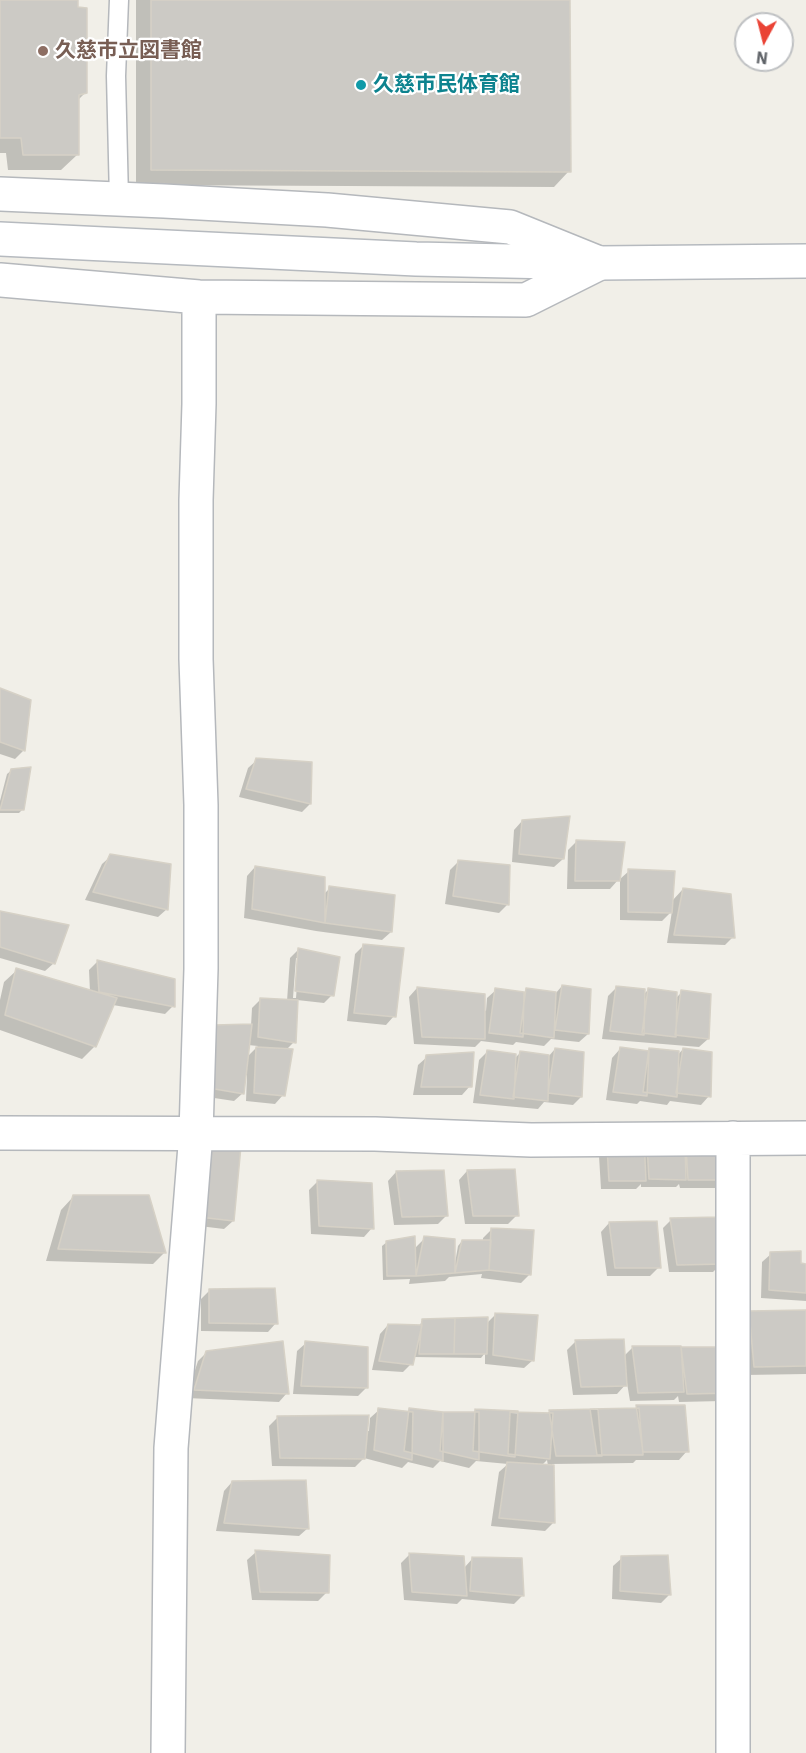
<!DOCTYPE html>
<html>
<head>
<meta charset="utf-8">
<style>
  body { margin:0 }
  #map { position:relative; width:806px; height:1753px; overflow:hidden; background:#f1efe8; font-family:"IBM Plex Sans",sans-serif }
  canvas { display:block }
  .north { position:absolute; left:734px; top:12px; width:60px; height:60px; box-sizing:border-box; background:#fff; border:2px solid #bfc1c3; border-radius:50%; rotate:187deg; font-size:16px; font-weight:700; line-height:24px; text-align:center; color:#5f6368 }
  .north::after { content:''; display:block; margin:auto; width:21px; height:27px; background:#ea4335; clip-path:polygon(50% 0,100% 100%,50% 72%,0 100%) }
</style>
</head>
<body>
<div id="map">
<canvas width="806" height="1753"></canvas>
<div class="north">N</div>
</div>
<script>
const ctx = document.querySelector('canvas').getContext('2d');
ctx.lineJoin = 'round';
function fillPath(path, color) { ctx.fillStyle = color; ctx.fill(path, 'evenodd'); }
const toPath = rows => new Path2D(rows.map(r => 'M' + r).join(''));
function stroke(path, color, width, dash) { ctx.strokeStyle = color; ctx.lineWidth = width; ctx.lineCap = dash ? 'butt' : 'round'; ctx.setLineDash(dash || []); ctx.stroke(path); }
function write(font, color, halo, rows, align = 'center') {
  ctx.font = font + ' "IBM Plex Sans","Noto Sans JP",sans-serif'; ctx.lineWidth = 4.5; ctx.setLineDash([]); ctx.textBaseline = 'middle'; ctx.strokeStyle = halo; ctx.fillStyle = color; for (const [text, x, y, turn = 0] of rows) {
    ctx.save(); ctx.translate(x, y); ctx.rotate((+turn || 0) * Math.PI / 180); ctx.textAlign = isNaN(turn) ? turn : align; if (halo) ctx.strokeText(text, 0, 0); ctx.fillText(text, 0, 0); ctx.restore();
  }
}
fillPath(toPath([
  [0,0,76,0,85,93,78,100,77,155,61,170,8,170,6,153,0,153],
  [136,0,569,0,569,171,554,187,136,185],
  [0,690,29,701,23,751,15,759,0,754],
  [257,760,310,804,302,812,239,797,248,768],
  [12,770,23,809,19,813,0,813,0,801,7,774],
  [522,821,563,859,554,867,512,862,514,830],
  [576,842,618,880,610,889,567,889,568,850],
  [111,856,167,909,158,917,85,900,102,864],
  [458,862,507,905,499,913,445,904,450,870],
  [255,867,324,894,330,888,391,932,382,940,316,931,244,918,247,876],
  [629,871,672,901,683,889,733,937,725,945,667,943,672,911,662,921,620,920,620,879],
  [0,913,54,963,45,971,0,958],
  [364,945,394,1016,386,1025,347,1021,355,954],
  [298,950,332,995,324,1003,297,1000,294,1042,286,1050,283,1095,275,1104,246,1101,247,1075,245,1075,243,1093,234,1101,201,1096,251,1026,252,1008,260,1000,287,1001,290,958],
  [296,958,299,958,296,998,293,998],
  [248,1045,258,1046,246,1058],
  [97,962,173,1006,165,1014,113,1005,95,1046,82,1059,0,1030,0,1000,4,982,17,970,90,992,89,970],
  [562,986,588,1034,579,1042,551,1039,544,1046,516,1042,513,1045,481,1041,475,1047,414,1044,409,997,417,988,484,996,484,1010,486,1011,487,998,496,990,523,993,527,990,555,994],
  [617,987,644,994,648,990,676,998,682,992,709,995,708,1039,699,1047,602,1039,608,996],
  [555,1049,581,1097,573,1105,544,1102,538,1109,473,1103,479,1060,487,1052,515,1058,520,1053,548,1057],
  [620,1049,647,1052,650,1049,677,1056,683,1049,709,1096,701,1105,670,1101,667,1105,640,1101,637,1104,606,1100,612,1058],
  [427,1057,470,1086,462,1095,413,1095,418,1065],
  [683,1140,723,1179,715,1188,680,1188,679,1184,676,1187,641,1187,641,1184,636,1189,601,1189,599,1156,607,1148],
  [201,1156,233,1221,224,1229,191,1225],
  [467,1171,517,1215,508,1224,465,1224,459,1180],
  [396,1172,446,1216,438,1224,394,1225,388,1181],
  [318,1181,372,1228,364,1237,311,1234,309,1190],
  [73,1197,165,1252,153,1264,46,1261,61,1210],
  [671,1220,721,1264,713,1272,669,1272,663,1228],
  [609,1223,659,1267,650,1276,607,1276,601,1232],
  [492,1229,530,1274,521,1283,481,1278,482,1274,449,1277,445,1281,409,1284,410,1279,383,1280,382,1246,387,1242,414,1249,425,1238,455,1263,458,1246,462,1241,483,1242,483,1238],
  [771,1254,799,1265,806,1265,806,1301,761,1298,762,1262],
  [210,1290,276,1323,268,1332,201,1331,201,1299],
  [806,1311,806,1374,746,1375,742,1321,750,1312],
  [495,1315,533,1360,524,1368,485,1364,485,1353,481,1358,413,1357,411,1364,403,1372,372,1370,380,1334,388,1325,419,1326,423,1320,486,1324],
  [575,1342,623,1357,632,1348,728,1348,722,1401,679,1402,678,1396,674,1400,630,1401,627,1383,617,1394,573,1395,567,1350],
  [306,1343,367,1387,358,1396,293,1394,297,1351],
  [207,1352,287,1393,279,1402,186,1398,198,1361],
  [637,1407,687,1451,679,1460,636,1460,633,1463,552,1464,554,1522,545,1531,491,1526,499,1472,508,1464,476,1461,469,1468,440,1461,433,1468,408,1462,402,1468,364,1458,355,1467,272,1466,269,1426,278,1417,369,1431,370,1418,379,1410,407,1413,410,1410,443,1414,473,1414,475,1411,546,1415,550,1411,634,1409],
  [547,1460,548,1466,541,1466],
  [232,1482,308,1528,299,1536,216,1531,224,1491],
  [256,1552,327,1592,318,1601,252,1600,247,1560],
  [410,1554,464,1568,473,1558,522,1596,514,1604,462,1599,457,1604,404,1600,401,1563],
  [622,1558,670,1594,661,1603,612,1599,613,1566]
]), '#0003');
const building = toPath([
  [0,0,78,0,78,7,87,8,87,93,79,95,79,155,23,155,21,138,0,138,0,0],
  [151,0,570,0,571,172,151,170,151,0],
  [0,688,31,700,25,751,0,742,0,688],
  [256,758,312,762,311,804,246,789,256,758],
  [31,767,24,810,0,810,11,769,31,767],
  [570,816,564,859,519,854,522,820,570,816],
  [576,840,625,842,620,881,575,881,576,840],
  [110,854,171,864,168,910,93,892,110,854],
  [458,860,510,865,509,905,453,896,458,860],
  [255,866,325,877,325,923,252,909,255,866],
  [628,869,675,871,672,913,628,912,628,869],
  [329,886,395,895,392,932,325,923,329,886],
  [683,888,731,894,735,938,674,935,683,888],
  [0,911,69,925,55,964,0,947,0,911],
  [363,944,404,948,396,1017,354,1013,363,944],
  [298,948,340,957,334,996,295,991,298,948],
  [97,960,175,979,175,1007,99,992,97,960],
  [16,968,117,998,96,1047,5,1015,16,968],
  [562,985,591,989,589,1034,555,1030,562,985],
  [616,986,645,989,644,1035,610,1031,616,986],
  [417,987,485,994,485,1039,422,1037,417,987],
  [495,988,524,992,523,1037,489,1033,495,988],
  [526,988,556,992,554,1038,520,1033,526,988],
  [648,988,677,992,676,1037,642,1033,648,988],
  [681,990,711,994,709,1039,675,1035,681,990],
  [260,998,298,1000,296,1043,258,1037,260,998],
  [252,1024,244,1094,209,1088,214,1025,252,1024],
  [256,1047,293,1049,285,1096,254,1093,256,1047],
  [620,1047,649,1051,647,1096,613,1092,620,1047],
  [555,1048,584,1052,582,1097,548,1093,555,1048],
  [649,1048,679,1051,677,1097,643,1092,649,1048],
  [683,1048,712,1052,711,1097,676,1093,683,1048],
  [487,1050,516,1054,514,1099,480,1095,487,1050],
  [520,1051,549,1055,548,1101,513,1097,520,1051],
  [474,1052,472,1087,421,1087,426,1055,474,1052],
  [644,1139,646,1181,609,1181,607,1146,644,1139],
  [723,1139,725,1180,688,1180,686,1146,723,1139],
  [647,1145,685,1146,686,1180,649,1179,647,1145],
  [209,1146,241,1146,234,1221,199,1217,209,1146],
  [515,1169,519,1216,473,1216,467,1170,515,1169],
  [444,1170,448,1216,402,1217,396,1171,444,1170],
  [317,1180,372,1183,374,1229,319,1226,317,1180],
  [73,1195,149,1195,166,1253,58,1249,73,1195],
  [720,1217,723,1264,677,1265,670,1218,720,1217],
  [657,1221,661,1268,615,1268,609,1222,657,1221],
  [491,1228,534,1230,531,1275,489,1270,491,1228],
  [415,1236,416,1276,387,1276,386,1241,415,1236],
  [424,1236,455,1239,455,1273,416,1276,424,1236],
  [462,1240,491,1240,489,1270,455,1273,462,1240],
  [801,1251,801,1263,806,1264,806,1293,769,1290,770,1252,801,1251],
  [275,1288,278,1324,209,1323,209,1289,275,1288],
  [806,1310,806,1366,754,1367,749,1311,806,1310],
  [495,1313,538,1315,534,1361,493,1355,495,1313],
  [488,1317,487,1354,454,1354,455,1318,488,1317],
  [455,1318,454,1354,419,1354,422,1319,455,1318],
  [388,1324,422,1325,413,1365,379,1361,388,1324],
  [624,1339,627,1386,581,1387,575,1340,624,1339],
  [283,1341,289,1394,194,1390,206,1351,283,1341],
  [305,1341,368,1347,368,1388,301,1386,305,1341],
  [632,1346,681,1346,684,1392,638,1393,632,1346],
  [681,1347,729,1347,732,1393,687,1394,681,1347],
  [636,1405,685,1405,689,1452,643,1452,636,1405],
  [378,1408,413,1412,412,1460,374,1450,378,1408],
  [409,1408,443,1412,443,1461,404,1451,409,1408],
  [639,1408,643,1455,597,1455,590,1409,639,1408],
  [475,1409,518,1411,515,1457,473,1451,475,1409],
  [598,1409,602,1456,556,1456,549,1410,598,1409],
  [443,1412,479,1412,479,1460,440,1451,443,1412],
  [510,1412,553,1413,550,1459,508,1454,510,1412],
  [369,1415,365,1459,280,1458,277,1416,369,1415],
  [507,1462,554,1465,555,1523,499,1518,507,1462],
  [306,1480,309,1529,224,1523,232,1481,306,1480],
  [255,1550,330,1555,329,1593,260,1592,255,1550],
  [409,1553,464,1556,467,1596,412,1592,409,1553],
  [668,1555,671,1595,620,1591,621,1556,668,1555],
  [472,1557,522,1558,524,1596,470,1591,472,1557]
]);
fillPath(building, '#cccac5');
stroke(building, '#d6d1c6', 1.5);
const lane = toPath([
  [119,0,116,76,119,199]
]);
const street = toPath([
  [0,194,164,201,327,210,510,227,599,263],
  [0,280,199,297,526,300,600,263],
  [0,1133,375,1134,531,1140,806,1138],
  [733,1138,733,1753],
  [168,1753,171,1448,196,1133,201,969,201,805,196,659,196,500,199,404,199,297]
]);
const secondary = toPath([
  [0,239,416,259,600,263,806,261]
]);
stroke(lane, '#b5b8bc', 21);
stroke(street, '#b5b8bc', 36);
stroke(secondary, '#b6babf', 36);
stroke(lane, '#fff', 18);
stroke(street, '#fff', 33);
stroke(secondary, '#fff', 33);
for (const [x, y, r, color] of [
  [43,51,6,"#8d6e63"],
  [361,85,6,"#0f9aa8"]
]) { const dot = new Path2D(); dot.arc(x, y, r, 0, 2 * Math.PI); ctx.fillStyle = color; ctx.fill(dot); stroke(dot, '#fff', 2); }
write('bold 21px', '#785e54', '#fff', [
  ["久慈市立図書館",55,51]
], 'left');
write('bold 21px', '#0d838f', '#fff', [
  ["久慈市民体育館",373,85]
], 'left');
</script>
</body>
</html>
